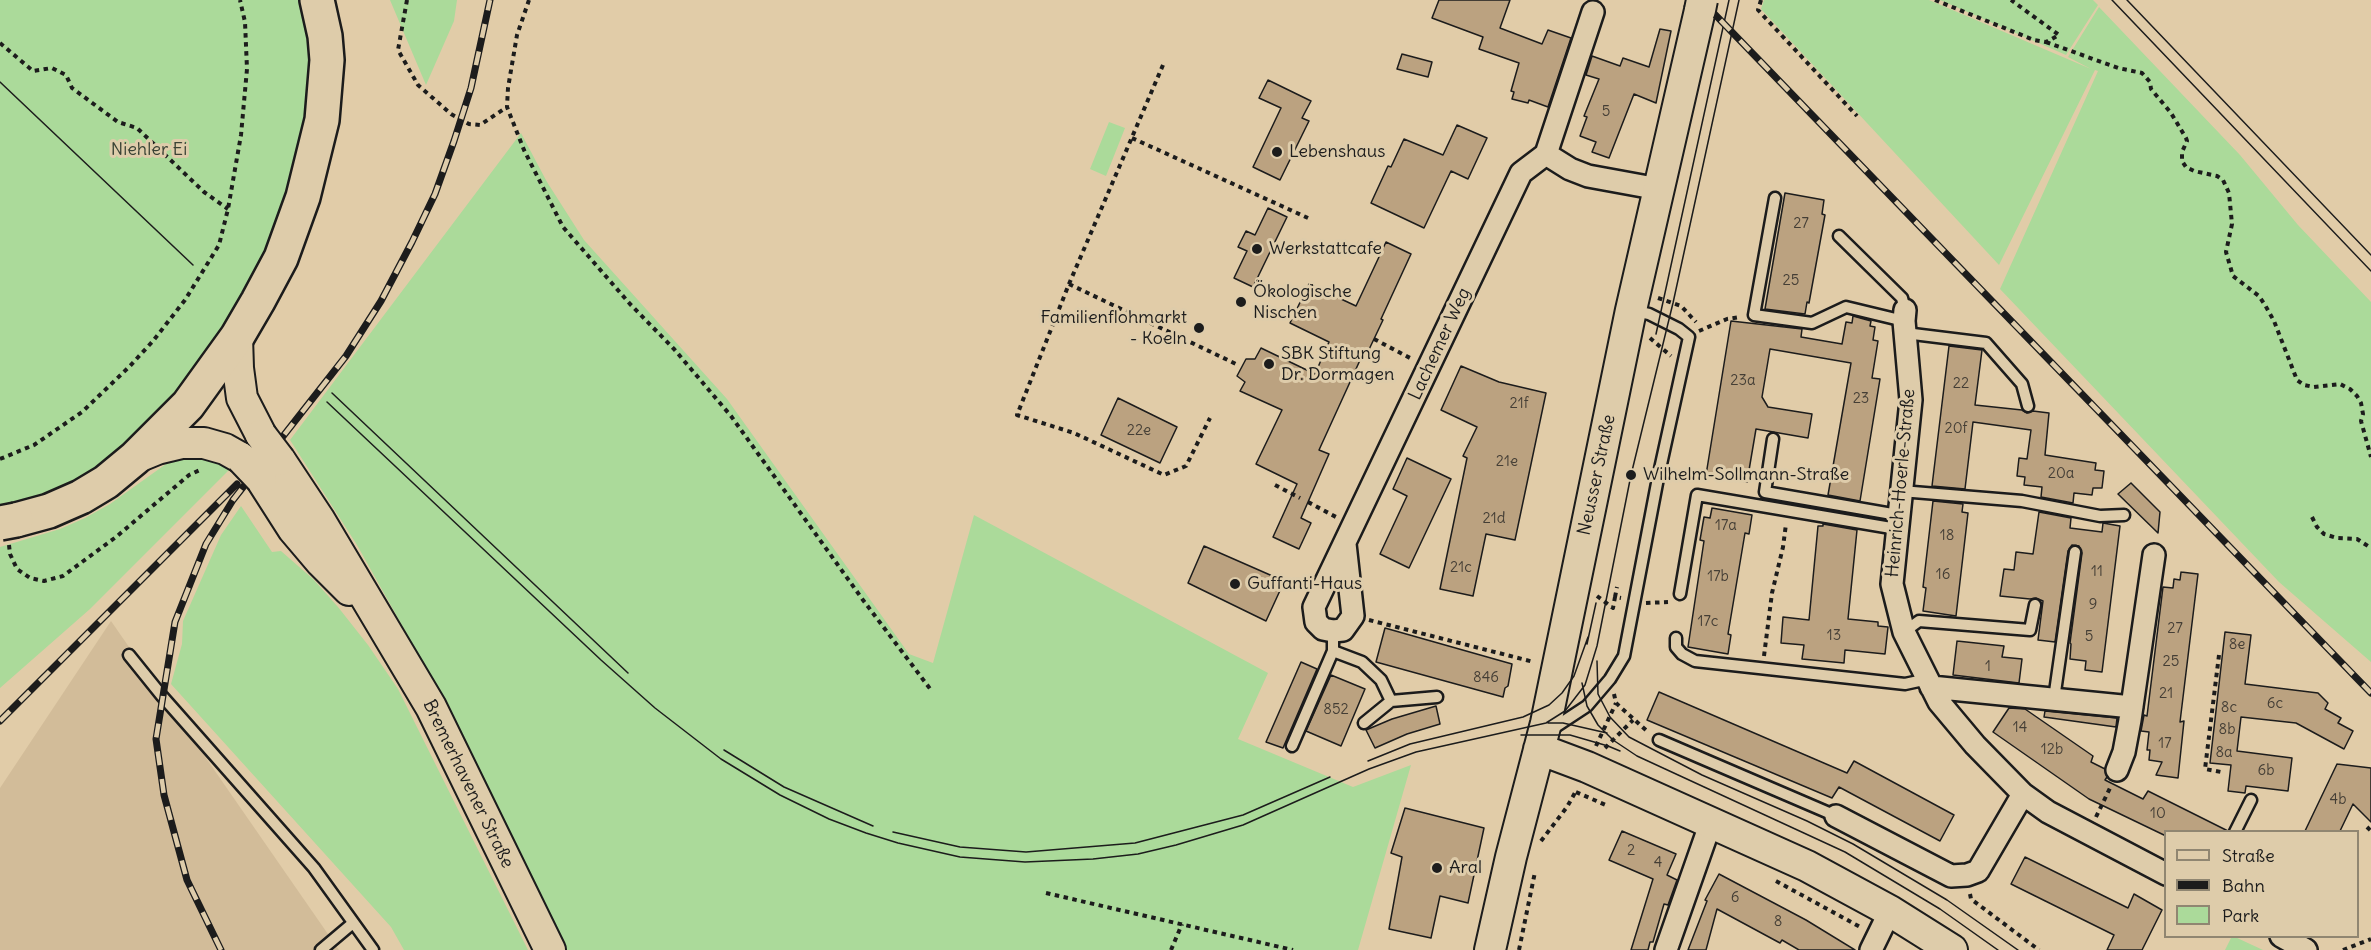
<!DOCTYPE html>
<html>
<head>
<meta charset="utf-8">
<style>
  body { margin:0 }
  #map { position:relative; width:2371px; height:950px; overflow:hidden; background:#e1cca8; font-family:Delius,sans-serif }
  canvas { display:block }
  .legend { position:absolute; left:2164px; top:830px; width:195px; height:108px; box-sizing:border-box; background:#deccaa; border:2px solid #908671; margin:0; padding:8px 10px; list-style:none; font-size:18px; color:#1c1c1c }
  .legend li { display:flex; align-items:center; gap:12px; height:30px }
  .legend b { width:30px; border:2px solid #908671 }
</style>
</head>
<body>
<div id="map">
<canvas width="2371" height="950"></canvas>
<ul class="legend">
<li><b style="height:8px;background:#deccaa"></b>Straße</li>
<li><b style="height:8px;background:#1c1c1c"></b>Bahn</li>
<li><b style="height:16px;background:#abda9a"></b>Park</li>
</ul>
</div>
<script>
const ctx = document.querySelector('canvas').getContext('2d');
ctx.lineJoin = 'round';
function fillPath(path, color) { ctx.fillStyle = color; ctx.fill(path, 'evenodd'); }
const toPath = rows => new Path2D(rows.map(r => 'M' + r).join(''));
function stroke(path, color, width, dash) { ctx.strokeStyle = color; ctx.lineWidth = width; ctx.lineCap = dash ? 'butt' : 'round'; ctx.setLineDash(dash || []); ctx.stroke(path); }
function write(font, color, halo, rows, align = 'center') {
  ctx.font = font + ' Delius,sans-serif'; ctx.lineWidth = 6; ctx.setLineDash([]); ctx.textBaseline = 'middle'; ctx.strokeStyle = halo; ctx.fillStyle = color; for (const [text, x, y, turn = 0] of rows) {
    ctx.save(); ctx.translate(x, y); ctx.rotate((+turn || 0) * Math.PI / 180); ctx.textAlign = isNaN(turn) ? turn : align; if (halo) ctx.strokeText(text, 0, 0); ctx.fillText(text, 0, 0); ctx.restore();
  }
}
fillPath(toPath([
  [111,621,339,950,0,950,0,788]
]), '#d2bc99');
fillPath(toPath([
  [0,0,305,0,314,40,302,161,263,267,195,377,94,476,15,509,14,503,0,505],
  [390,0,457,0,454,21,426,85],
  [1764,0,1929,0,2091,69,2068,57,2099,7,2240,155,2298,225,2371,302,2371,662,2279,582,2000,289,2098,71,2095,70,1999,265,1761,9],
  [1940,0,2093,0,2098,5,2066,55],
  [1109,122,1125,128,1106,176,1090,169],
  [521,133,547,182,584,240,727,399,909,654,933,663,974,515,1268,673,1238,739,1353,787,1411,765,1358,950,565,950,423,663,357,545,290,440],
  [191,457,204,458,231,468,90,609,0,688,0,547,60,529,85,518,110,504,166,464],
  [241,506,272,552,281,551,313,579,338,607,368,645,398,689,528,950,404,950,391,927,171,684,182,644,183,621,221,535],
  [2232,936,2235,937,2263,950,2225,950]
]), '#abda9a');
const building = toPath([
  [1439,0,1510,0,1500,28,1542,44,1548,30,1571,38,1548,107,1529,100,1528,103,1512,99,1514,92,1511,91,1519,63,1479,49,1483,37,1432,18,1439,0],
  [1660,29,1671,31,1656,103,1634,94,1609,158,1592,152,1596,142,1580,136,1587,117,1584,116,1599,79,1586,75,1592,56,1620,66,1623,58,1649,67,1660,29],
  [1402,54,1432,62,1428,77,1397,69,1402,54],
  [1268,80,1311,101,1302,118,1309,121,1280,180,1253,167,1281,108,1259,98,1268,80],
  [1457,125,1487,138,1468,179,1451,171,1424,228,1371,203,1388,166,1391,167,1404,139,1443,155,1457,125],
  [1785,193,1824,200,1822,214,1825,215,1809,303,1807,302,1805,314,1765,309,1785,193],
  [1268,208,1287,217,1253,287,1234,278,1247,251,1238,247,1246,231,1255,235,1268,208],
  [1386,242,1411,254,1381,319,1383,320,1364,360,1361,358,1319,450,1329,454,1301,518,1311,523,1299,549,1273,537,1297,484,1256,464,1282,410,1240,391,1245,382,1237,376,1246,359,1255,359,1261,348,1315,374,1329,342,1290,323,1309,284,1356,306,1386,242],
  [1853,316,1871,321,1870,326,1875,327,1873,340,1878,341,1872,378,1880,379,1860,501,1828,495,1851,363,1770,349,1762,397,1768,407,1812,414,1808,438,1756,429,1747,482,1706,475,1731,321,1802,329,1801,337,1842,344,1846,322,1852,323,1853,316],
  [1949,346,1982,350,1975,405,2022,410,2027,413,2033,411,2049,413,2045,455,2096,463,2095,470,2104,471,2102,488,2093,488,2092,495,2074,493,2073,503,2041,497,2042,487,2024,485,2025,477,2017,476,2019,458,2027,459,2031,430,1973,422,1965,489,1932,486,1949,346],
  [1461,366,1499,382,1546,393,1515,540,1486,534,1473,596,1440,589,1467,458,1463,456,1477,427,1441,410,1461,366],
  [1118,398,1177,427,1160,463,1101,435,1118,398],
  [1407,458,1451,479,1409,568,1380,554,1407,496,1393,489,1407,458],
  [2131,483,2160,512,2158,533,2118,494,2131,483],
  [1933,501,1963,504,1962,512,1968,513,1956,616,1923,611,1926,588,1923,587,1933,501],
  [1712,508,1752,515,1749,534,1745,533,1728,634,1731,635,1728,654,1688,647,1704,541,1700,540,1704,517,1710,518,1712,508],
  [2039,512,2071,518,2070,528,2102,532,2103,523,2120,526,2102,672,2085,670,2086,661,2070,659,2071,644,2070,643,2082,553,2079,546,2072,545,2068,551,2055,642,2038,640,2043,601,2036,598,2030,599,2000,596,2004,569,2014,570,2016,552,2033,554,2039,512],
  [1823,524,1857,530,1848,619,1878,622,1878,626,1888,627,1885,654,1845,650,1844,663,1802,659,1804,645,1781,643,1783,617,1809,620,1818,526,1823,526,1823,524],
  [1204,546,1277,578,1275,581,1283,584,1266,621,1188,583,1204,546],
  [2181,572,2198,574,2180,722,2184,721,2178,778,2156,775,2162,762,2149,760,2150,750,2147,750,2149,732,2141,731,2144,715,2147,716,2163,587,2173,588,2174,579,2180,580,2181,572],
  [1385,628,1512,664,1508,686,1505,688,1503,697,1376,662,1385,628],
  [2225,632,2251,635,2245,684,2318,693,2328,703,2325,709,2341,718,2338,723,2353,731,2344,749,2296,723,2241,717,2237,751,2292,758,2288,791,2246,786,2245,793,2228,791,2231,765,2210,763,2225,632],
  [1957,641,2004,646,2002,657,2022,659,2019,683,1953,675,1957,641],
  [1301,662,1317,669,1283,748,1266,742,1301,662],
  [1331,675,1365,689,1341,746,1306,731,1331,675],
  [1659,692,1847,773,1854,761,1954,815,1940,841,1839,787,1832,798,1647,720,1659,692],
  [1436,706,1440,724,1407,734,1375,748,1366,730,1392,719,1436,706],
  [2009,708,2025,709,2093,756,2091,762,2105,769,2107,777,2105,780,2143,799,2148,791,2228,831,2166,831,2166,836,2089,799,1993,732,2009,708],
  [2045,711,2117,718,2116,727,2044,717,2045,711],
  [2337,764,2371,768,2371,822,2353,804,2340,831,2305,831,2337,764],
  [1405,808,1484,828,1468,903,1440,896,1431,938,1389,929,1402,857,1391,853,1405,808],
  [1622,831,1676,854,1667,875,1677,880,1668,905,1664,904,1653,942,1650,942,1648,950,1631,950,1653,879,1609,860,1622,831],
  [2025,857,2128,908,2134,894,2162,910,2142,950,2107,950,2114,935,2011,884,2025,857],
  [1719,874,1806,920,1855,950,1799,950,1782,940,1780,943,1717,909,1706,950,1688,950,1707,901,1705,900,1719,874]
]);
fillPath(building, '#bba280');
stroke(building, '#1c1c1c', 1.5);
const lane = toPath([
  [1775,198,1754,315,1812,323,1846,307,1904,321],
  [1839,236,1902,298,1905,310],
  [1905,333,1986,343,2022,384,2028,406],
  [1773,439,1765,492,1898,515],
  [1901,491,2022,501,2100,516,2124,515],
  [1680,594,1697,495,1897,529],
  [1904,632,1919,621,2030,630,2035,605],
  [1676,638,1676,647,1682,654,1695,661,1905,684,1928,679],
  [1333,651,1362,662,1381,680,1391,701,1364,723],
  [129,655,162,696,314,868,373,950],
  [2054,699,2075,552],
  [1391,701,1437,697],
  [1549,731,1587,706,1610,679,1624,656,1658,478,1689,337,1679,329,1649,314,1631,310],
  [1659,740,1836,816],
  [1292,746,1333,651,1333,631],
  [2235,832,2251,800],
  [321,950,353,923]
]);
const street = toPath([
  [1593,12,1546,154,1570,169,1588,176,1659,189],
  [1905,310,1904,321,1911,400,1892,584,1904,632,1939,702,1975,745,2023,794,2048,812,2166,874],
  [1345,544,1353,616,1343,630,1333,631,1323,629,1316,622,1314,607,1521,173,1546,154],
  [1931,687,2132,707],
  [2117,770,2124,752,2130,720,2154,555],
  [1836,816,1951,876,1967,875,1978,871,2023,794],
  [2281,936,2306,950],
  [1666,950,1711,822],
  [1871,950,1890,911]
]);
const secondary = toPath([
  [237,337,238,368,242,398,261,435],
  [135,458,157,449,182,443,204,443,225,449,241,458],
  [280,460,319,519,431,707,550,950],
  [261,479,293,529,321,562,349,590],
  [1539,749,1587,767,1807,866,1890,911,1952,950],
  [1490,950,1511,857,1546,723,1631,310,1700,10]
]);
const highway = toPath([
  [16,520,49,511,81,497,106,482,135,458,188,405,237,337,258,301,281,258,303,197,322,120,327,60,325,36,317,0]
]);
stroke(lane, '#1c1c1c', 15);
stroke(street, '#1c1c1c', 26);
stroke(secondary, '#1c1c1c', 34);
stroke(highway, '#1c1c1c', 38);
stroke(toPath([
  [407,0,398,50,418,85,451,114,469,124,480,125,507,107],
  [529,0,517,35,508,88,507,107,524,150,563,227,630,304,674,349,731,416,863,600,931,690],
  [1761,0,1758,10,1857,116],
  [1935,0,2034,40,2046,42,2059,35,2011,0],
  [2046,42,2118,68,2142,73,2150,82,2151,89,2171,113,2186,138,2187,141,2182,152,2182,161,2186,167,2194,171,2217,176,2223,180,2229,193,2232,224,2226,252,2233,276,2259,296,2265,305,2274,321,2297,380,2304,385,2314,387,2340,384,2350,389,2357,396,2361,403,2363,414,2361,421,2371,457],
  [0,43,33,71,52,68,66,75,72,88,118,122,137,128,204,192,228,209],
  [1163,65,1069,284,1017,415,1074,433,1164,475,1186,466,1210,418],
  [1132,138,1308,218],
  [1069,284,1236,364],
  [1658,298,1681,306,1696,322],
  [1699,331,1727,319,1740,317],
  [1650,338,1671,356],
  [1374,339,1412,359],
  [0,459,34,445,82,412,129,367,153,341,185,300,219,245,228,209,241,135,247,69,245,22,240,0],
  [1275,485,1300,498],
  [1308,502,1336,517],
  [2312,517,2317,527,2324,534,2337,538,2357,539,2371,548],
  [9,545,10,554,17,569,30,578,44,581,63,576,116,537,189,475,202,469],
  [1597,596,1613,608,1615,597,1621,598],
  [1615,597,1617,587],
  [1646,603,1668,602],
  [1369,620,1534,662],
  [2219,655,2205,769,2221,772],
  [1764,656,1772,593,1783,547,1786,524],
  [1614,694,1616,703,1648,732],
  [1596,746,1616,703],
  [1605,748,1633,720],
  [1576,792,1608,806],
  [2096,817,2111,786],
  [2367,827,2371,831],
  [1541,841,1567,807,1576,791],
  [1776,881,1862,928],
  [1046,893,1293,950],
  [1970,894,1971,899,2039,950],
  [1171,950,1182,924],
  [1519,950,1535,872],
  [2343,950,2371,939]
]), '#1c1c1c', 4, [4.5, 4.5]);
stroke(lane, '#deccaa', 10);
stroke(street, '#deccaa', 21);
stroke(secondary, '#deccaa', 30);
stroke(highway, '#deccaa', 33);
stroke(toPath([
  [2112,0,2371,271],
  [2127,0,2371,255],
  [0,82,193,265],
  [1656,334,1729,0],
  [332,393,628,673],
  [327,402,601,660,655,708,721,759,780,795,829,819,866,833,898,843,960,857,1025,862,1093,859,1138,854,1176,845,1243,825,1369,769,1416,752,1546,723,1565,711,1585,685,1597,646,1631,475,1673,303,1739,0],
  [1587,644,1596,603],
  [1597,661,1598,694,1610,717,1629,737,1702,775,1807,821,1853,844,1947,900,2018,950],
  [1582,683,1587,706,1598,725,1613,740,1637,756,1845,852,1940,909,1998,950],
  [1548,723,1563,723,1607,733],
  [1521,735,1570,735,1608,746,1620,751],
  [724,750,784,787,873,826],
  [1368,761,1410,744,1523,717,1549,705,1562,693,1574,676,1588,637],
  [893,832,960,847,1026,852,1135,843,1243,815,1330,777]
]), '#1c1c1c', 1.5);
const rail = toPath([
  [1701,0,2371,693],
  [0,721,237,484],
  [221,950,187,880,164,795,156,739,175,622,206,544,233,500,346,356,381,301,412,242,435,194,454,141,471,88,490,0]
]);
stroke(rail, '#1c1c1c', 7);
stroke(rail, '#deccaa', 4.5, [14]);
const secondaryBridge = toPath([
  [1700,10,1702,0],
  [261,435,280,460],
  [241,458,261,479]
]);
const highwayBridge = toPath([
  [0,523,16,520]
]);
stroke(secondaryBridge, '#1c1c1c', 34, []);
stroke(highwayBridge, '#1c1c1c', 38, []);
stroke(secondaryBridge, '#deccaa', 30);
stroke(highwayBridge, '#deccaa', 33);
for (const [x, y, r, color] of [
  [1277,152,6,"#1c1c1c"],
  [1257,249,6,"#1c1c1c"],
  [1241,302,6,"#1c1c1c"],
  [1199,328,6,"#1c1c1c"],
  [1269,364,6,"#1c1c1c"],
  [1631,475,6,"#1c1c1c"],
  [1235,584,6,"#1c1c1c"],
  [1437,868,6,"#1c1c1c"]
]) { const dot = new Path2D(); dot.arc(x, y, r, 0, 2 * Math.PI); ctx.fillStyle = color; ctx.fill(dot); stroke(dot, '#deccaa', 2); }
write('15px', '#443e35', null, [
  ["5",1606,112],
  ["27",1801,224],
  ["25",1791,281],
  ["23a",1743,381],
  ["22",1961,384],
  ["23",1861,399],
  ["21f",1519,404],
  ["20f",1956,429],
  ["22e",1139,431],
  ["21e",1507,462],
  ["20a",2061,474],
  ["21d",1494,519],
  ["17a",1726,526],
  ["18",1947,536],
  ["21c",1461,568],
  ["11",2097,572],
  ["16",1943,575],
  ["17b",1718,577],
  ["9",2093,605],
  ["17c",1708,622],
  ["27",2175,629],
  ["13",1834,636],
  ["5",2089,637],
  ["8e",2237,645],
  ["25",2171,662],
  ["1",1988,667],
  ["846",1486,678],
  ["21",2166,694],
  ["6c",2275,704],
  ["8c",2229,708],
  ["852",1336,710],
  ["14",2020,728],
  ["8b",2227,730],
  ["17",2165,744],
  ["12b",2052,750],
  ["8a",2224,753],
  ["6b",2266,771],
  ["4b",2338,800],
  ["10",2158,814],
  ["2",1631,851],
  ["4",1658,863],
  ["6",1735,898],
  ["8",1778,922]
]);
write('18px', '#394235', '#deccaa', [
  ["Niehler Ei",149,150]
]);
write('18px', '#1c1c1c', '#deccaa', [
  ["Lebenshaus",1289,152],
  ["Werkstattcafe",1269,249],
  ["Ökologische",1253,292],
  ["Nischen",1253,313],
  ["Familienflohmarkt",1187,318,"right"],
  ["- Koeln",1187,339,"right"],
  ["SBK Stiftung",1281,354],
  ["Dr. Dormagen",1281,375],
  ["Wilhelm-Sollmann-Straße",1643,475],
  ["Guffanti-Haus",1247,584],
  ["Aral",1449,868]
], 'left');
write('18px', '#1c1c1c', '#deccaa', [
  ["Lachemer Weg",1440,344,-65],
  ["Neusser Straße",1597,475,-78],
  ["Heinrich-Hoerle-Straße",1901,483,-85],
  ["Bremerhavener Straße",468,784,64]
]);
</script>
</body>
</html>
